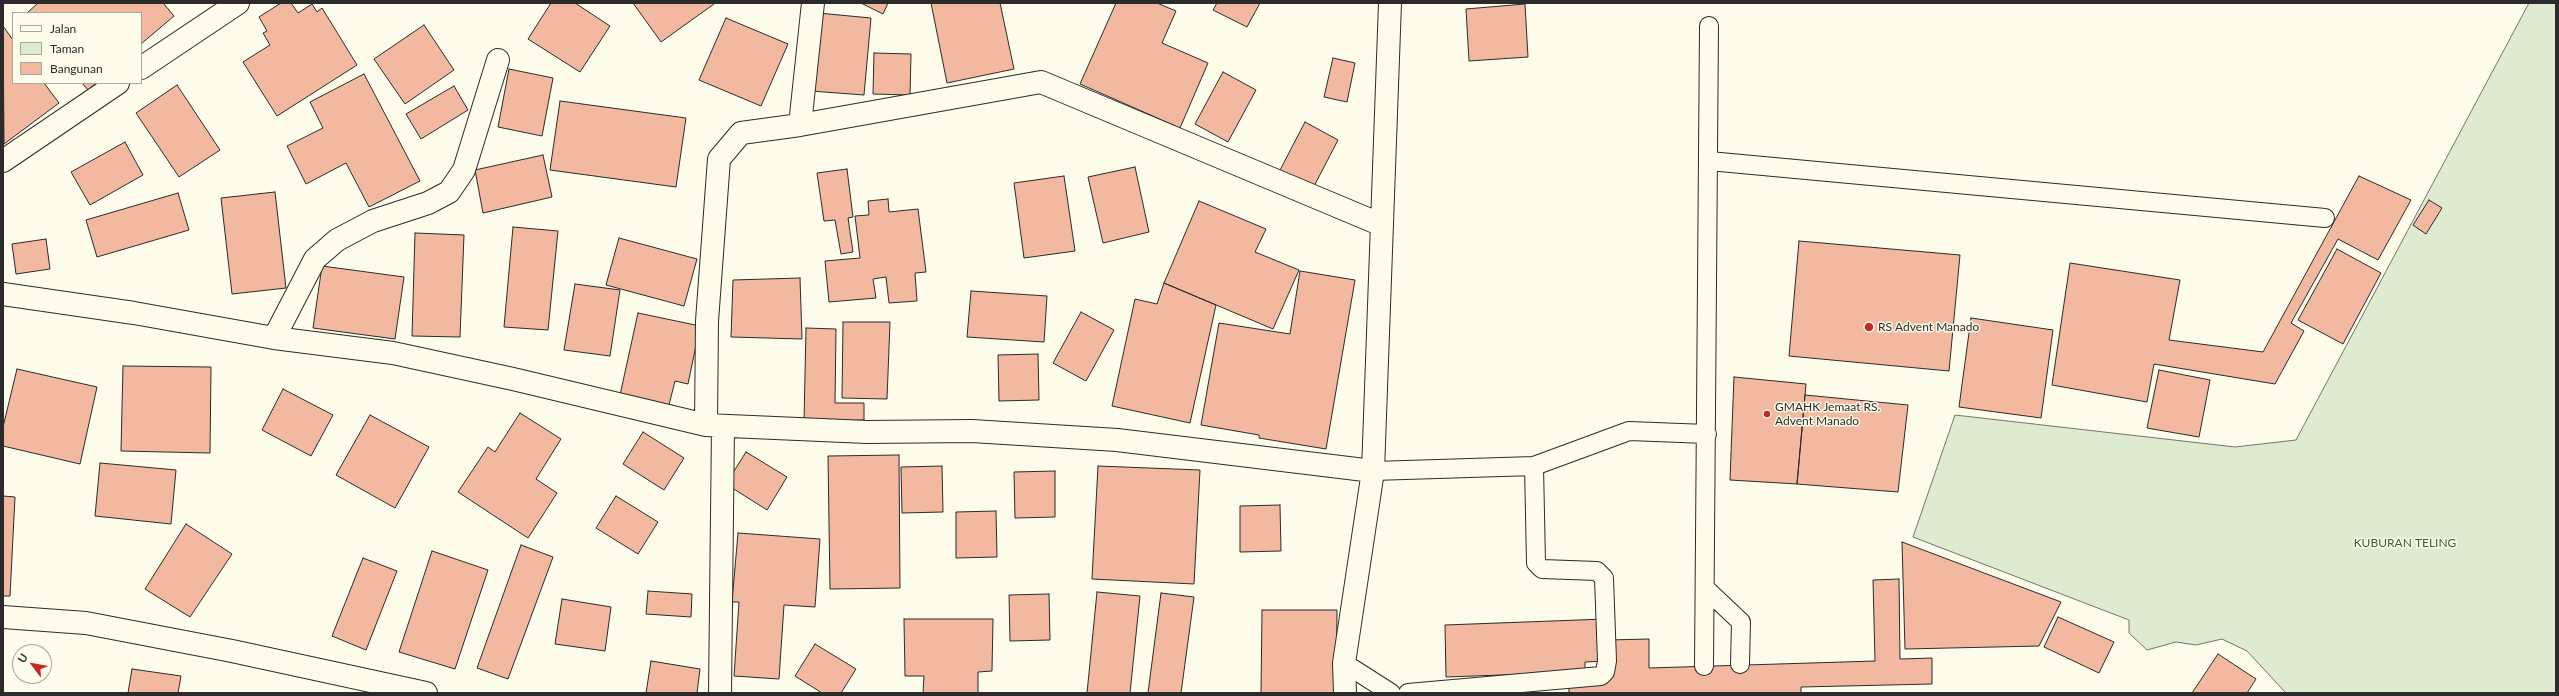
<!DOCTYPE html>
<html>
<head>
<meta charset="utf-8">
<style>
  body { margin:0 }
  #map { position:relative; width:2559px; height:696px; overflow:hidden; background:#fdfbea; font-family:Lato,sans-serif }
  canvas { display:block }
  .frame { position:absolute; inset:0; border:4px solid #2b2b2b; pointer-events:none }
  .legend { position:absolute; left:12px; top:12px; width:130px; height:72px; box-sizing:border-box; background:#fdfbea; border:1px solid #a9a89e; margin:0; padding:5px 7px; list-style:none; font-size:12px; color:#2b2b2b }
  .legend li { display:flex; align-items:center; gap:8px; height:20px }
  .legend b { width:20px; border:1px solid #a9a89e }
  .north { position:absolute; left:12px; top:644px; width:40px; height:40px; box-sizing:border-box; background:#fdfbea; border:1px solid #a9a89e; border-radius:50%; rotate:302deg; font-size:11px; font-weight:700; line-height:16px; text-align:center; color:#2b2b2b }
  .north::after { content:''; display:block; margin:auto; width:14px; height:18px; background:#c62828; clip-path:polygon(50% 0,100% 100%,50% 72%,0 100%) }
</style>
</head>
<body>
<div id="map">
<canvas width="2559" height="696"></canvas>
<div class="frame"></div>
<ul class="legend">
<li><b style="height:5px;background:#fdfbea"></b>Jalan</li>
<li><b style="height:11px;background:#deebd1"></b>Taman</li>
<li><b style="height:11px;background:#f2b8a0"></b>Bangunan</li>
</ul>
<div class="north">U</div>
</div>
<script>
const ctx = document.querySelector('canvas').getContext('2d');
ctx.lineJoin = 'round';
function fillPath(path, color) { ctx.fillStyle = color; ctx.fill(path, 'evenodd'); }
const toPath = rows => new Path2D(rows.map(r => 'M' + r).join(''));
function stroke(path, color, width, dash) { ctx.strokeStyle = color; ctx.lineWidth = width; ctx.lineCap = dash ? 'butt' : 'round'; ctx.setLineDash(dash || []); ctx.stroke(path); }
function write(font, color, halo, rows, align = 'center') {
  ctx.font = font + ' Lato,sans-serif'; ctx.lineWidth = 3; ctx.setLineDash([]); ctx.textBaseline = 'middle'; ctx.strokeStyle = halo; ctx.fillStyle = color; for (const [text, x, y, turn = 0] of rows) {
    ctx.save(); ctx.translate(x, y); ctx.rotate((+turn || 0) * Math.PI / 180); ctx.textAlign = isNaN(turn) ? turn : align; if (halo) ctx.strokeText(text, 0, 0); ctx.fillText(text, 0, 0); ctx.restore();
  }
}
const green = toPath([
  [2529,3,2556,3,2556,693,2286,693,2247,651,2222,639,2196,645,2176,642,2147,650,2129,633,2129,620,1913,537,1955,415,2235,447,2296,440,2529,3]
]);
fillPath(green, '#deebd1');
stroke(green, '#74746e', 1);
const building = toPath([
  [38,3,163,3,174,16,141,44,141,13,27,13,38,3],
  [281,3,291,3,298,13,312,4,317,12,322,8,357,65,277,116,243,62,270,45,263,33,267,31,259,17,281,3],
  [551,3,575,3,610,26,580,72,528,39,551,3],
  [633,3,713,3,714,4,661,42,633,3],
  [861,3,888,3,883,14,861,3],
  [931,3,1000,3,1014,69,947,83,931,3],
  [1116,3,1157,3,1176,11,1162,43,1208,63,1180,128,1080,84,1116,3],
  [1217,3,1260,3,1247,27,1213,10,1217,3],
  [1525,4,1528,57,1469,61,1466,9,1525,4],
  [818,13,871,18,864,95,811,91,818,13],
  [726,18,788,44,761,106,699,80,726,18],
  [424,25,454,70,405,104,374,59,424,25],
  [3,26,13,40,13,83,44,83,59,103,4,144,3,26],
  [874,53,911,54,910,95,873,94,874,53],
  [1333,58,1355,63,1347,102,1324,97,1333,58],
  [509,69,553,78,542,136,498,127,509,69],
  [1223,72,1256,90,1228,142,1195,124,1223,72],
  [364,74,420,181,369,207,346,163,306,184,287,146,323,128,310,102,364,74],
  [82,83,96,83,88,90,82,83],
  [177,85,220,150,179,177,136,113,177,85],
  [454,86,468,110,421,139,406,114,454,86],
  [560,101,686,118,676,187,550,170,560,101],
  [1305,122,1338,140,1311,192,1278,174,1305,122],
  [125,142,143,175,90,205,71,172,125,142],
  [543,155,552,197,483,213,475,170,543,155],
  [1135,167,1149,232,1103,243,1088,177,1135,167],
  [847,169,853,217,848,218,853,252,841,254,835,220,824,221,817,173,847,169],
  [1064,176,1075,251,1024,258,1014,183,1064,176],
  [2359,176,2411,200,2378,260,2338,239,2291,323,2304,331,2275,384,2154,364,2147,402,2052,385,2070,263,2180,280,2169,340,2263,352,2359,176],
  [275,192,286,288,232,294,221,198,275,192],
  [178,193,189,230,97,257,86,220,178,193],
  [888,199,889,212,918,209,926,272,915,273,917,301,889,303,886,277,873,279,876,298,829,302,825,261,860,258,855,216,869,215,868,201,888,199],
  [2429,200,2442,208,2426,234,2413,225,2429,200],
  [1199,201,1266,229,1255,252,1299,270,1273,329,1164,283,1199,201],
  [513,227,558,231,548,330,504,327,513,227],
  [415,233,464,235,460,337,412,336,415,233],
  [619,238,697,259,684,306,606,285,619,238],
  [46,239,50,269,16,274,12,244,46,239],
  [1799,241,1960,255,1949,371,1789,356,1799,241],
  [2337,249,2381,273,2343,344,2298,320,2337,249],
  [322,266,404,277,395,339,313,328,322,266],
  [1300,271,1355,280,1326,449,1259,438,1259,435,1201,425,1219,323,1290,334,1300,271],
  [800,278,802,339,731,337,733,280,800,278],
  [1164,283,1216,305,1190,423,1112,406,1135,299,1157,304,1164,283],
  [575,284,620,290,610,356,564,350,575,284],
  [971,291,1047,296,1044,342,967,337,971,291],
  [1081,312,1114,330,1086,381,1053,363,1081,312],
  [638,313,700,326,688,384,675,381,669,405,620,395,638,313],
  [1971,318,2053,330,2041,418,1959,407,1971,318],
  [843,322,890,322,887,399,842,398,843,322],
  [806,328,836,329,835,403,864,403,864,420,804,422,806,328],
  [1038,354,1039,400,999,401,998,355,1038,354],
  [123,366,211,367,210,453,121,451,123,366],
  [17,369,97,387,80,464,3,446,3,427,17,369],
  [2159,370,2210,380,2199,437,2147,428,2159,370],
  [1734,377,1806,384,1797,484,1730,480,1734,377],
  [283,389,333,415,311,456,262,430,283,389],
  [1805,395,1908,405,1898,492,1797,484,1805,395],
  [520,413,561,439,536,479,557,493,528,538,458,492,488,447,495,452,520,413],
  [370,415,429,447,395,508,336,475,370,415],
  [643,432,684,458,664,490,623,464,643,432],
  [746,452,787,477,767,510,726,484,746,452],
  [899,455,900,588,830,589,828,456,899,455],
  [100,463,176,470,171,524,95,516,100,463],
  [942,466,943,512,902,513,901,467,942,466],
  [1098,466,1200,470,1194,584,1092,579,1098,466],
  [1055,471,1055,517,1015,518,1014,472,1055,471],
  [3,496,15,497,10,596,3,596,3,496],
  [616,496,658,522,638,554,596,528,616,496],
  [1280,505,1281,551,1240,552,1240,506,1280,505],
  [996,511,997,557,956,558,956,512,996,511],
  [186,524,232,554,190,617,145,589,186,524],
  [738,533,820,539,815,607,784,605,779,679,734,676,739,602,732,602,738,533],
  [1902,542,2061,602,2039,646,1905,649,1902,542],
  [521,545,553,557,508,679,477,668,521,545],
  [432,551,488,570,455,669,399,652,432,551],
  [363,558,397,571,366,650,332,636,363,558],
  [1899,579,1900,659,1932,658,1932,684,1801,687,1801,693,1569,693,1569,681,1607,680,1607,640,1649,639,1649,668,1875,661,1873,580,1899,579],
  [648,591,692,594,691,617,646,614,648,591],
  [1097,592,1140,596,1130,693,1087,693,1097,592],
  [1161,593,1194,597,1181,693,1148,693,1161,593],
  [1049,594,1050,640,1010,641,1009,595,1049,594],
  [562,599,611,607,605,651,555,644,562,599],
  [1262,610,1337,610,1336,693,1261,693,1262,610],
  [2058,617,2114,642,2099,673,2044,647,2058,617],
  [904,619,993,619,992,671,978,672,978,693,923,693,924,676,905,676,904,619],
  [1605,619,1606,661,1585,662,1585,672,1446,677,1445,625,1605,619],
  [815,644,856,669,841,693,822,693,795,676,815,644],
  [2218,654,2256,679,2247,693,2192,693,2218,654],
  [651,661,700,669,697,693,646,693,651,661],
  [132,669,181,676,178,693,128,693,132,669]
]);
fillPath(building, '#f2b8a0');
stroke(building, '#2b2b2b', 1);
const service = toPath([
  [1709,161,2325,218],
  [1534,466,1629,431,1707,434],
  [1373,471,1534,466,1536,563,1542,569,1597,571,1604,578,1607,661,1605,672,1601,676,1408,693],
  [1705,588,1741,622,1740,664],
  [1344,663,1391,693],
  [1704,666,1709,26]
]);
const minor = toPath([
  [141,68,238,3],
  [800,125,813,3],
  [3,161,118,83],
  [3,294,134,313,274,338,393,353,513,379,706,425,867,432,972,431,1117,440,1373,471,1390,3],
  [274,338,315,259,337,240,373,221,428,203,449,192,464,170,498,60],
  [706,425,707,321,719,159,741,133,800,125,1041,82,1382,225],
  [3,617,86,623,232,651,426,693],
  [720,693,723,426],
  [1345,693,1344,663,1373,471]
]);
stroke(service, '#2b2b2b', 20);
stroke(minor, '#2b2b2b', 24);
stroke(service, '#fdfbea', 18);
stroke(minor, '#fdfbea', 22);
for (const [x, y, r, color] of [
  [1869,327,5,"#c62828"],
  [1767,414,4,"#c62828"]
]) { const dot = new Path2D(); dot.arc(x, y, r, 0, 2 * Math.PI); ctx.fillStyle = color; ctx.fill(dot); stroke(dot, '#fdfbea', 1.5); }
write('12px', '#2b2b2b', '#fdfbea', [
  ["RS Advent Manado",1878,327],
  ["GMAHK Jemaat RS.",1775,407],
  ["Advent Manado",1775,421]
], 'left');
write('12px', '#34623c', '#fdfbea', [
  ["KUBURAN TELING",2405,543]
]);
</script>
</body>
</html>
